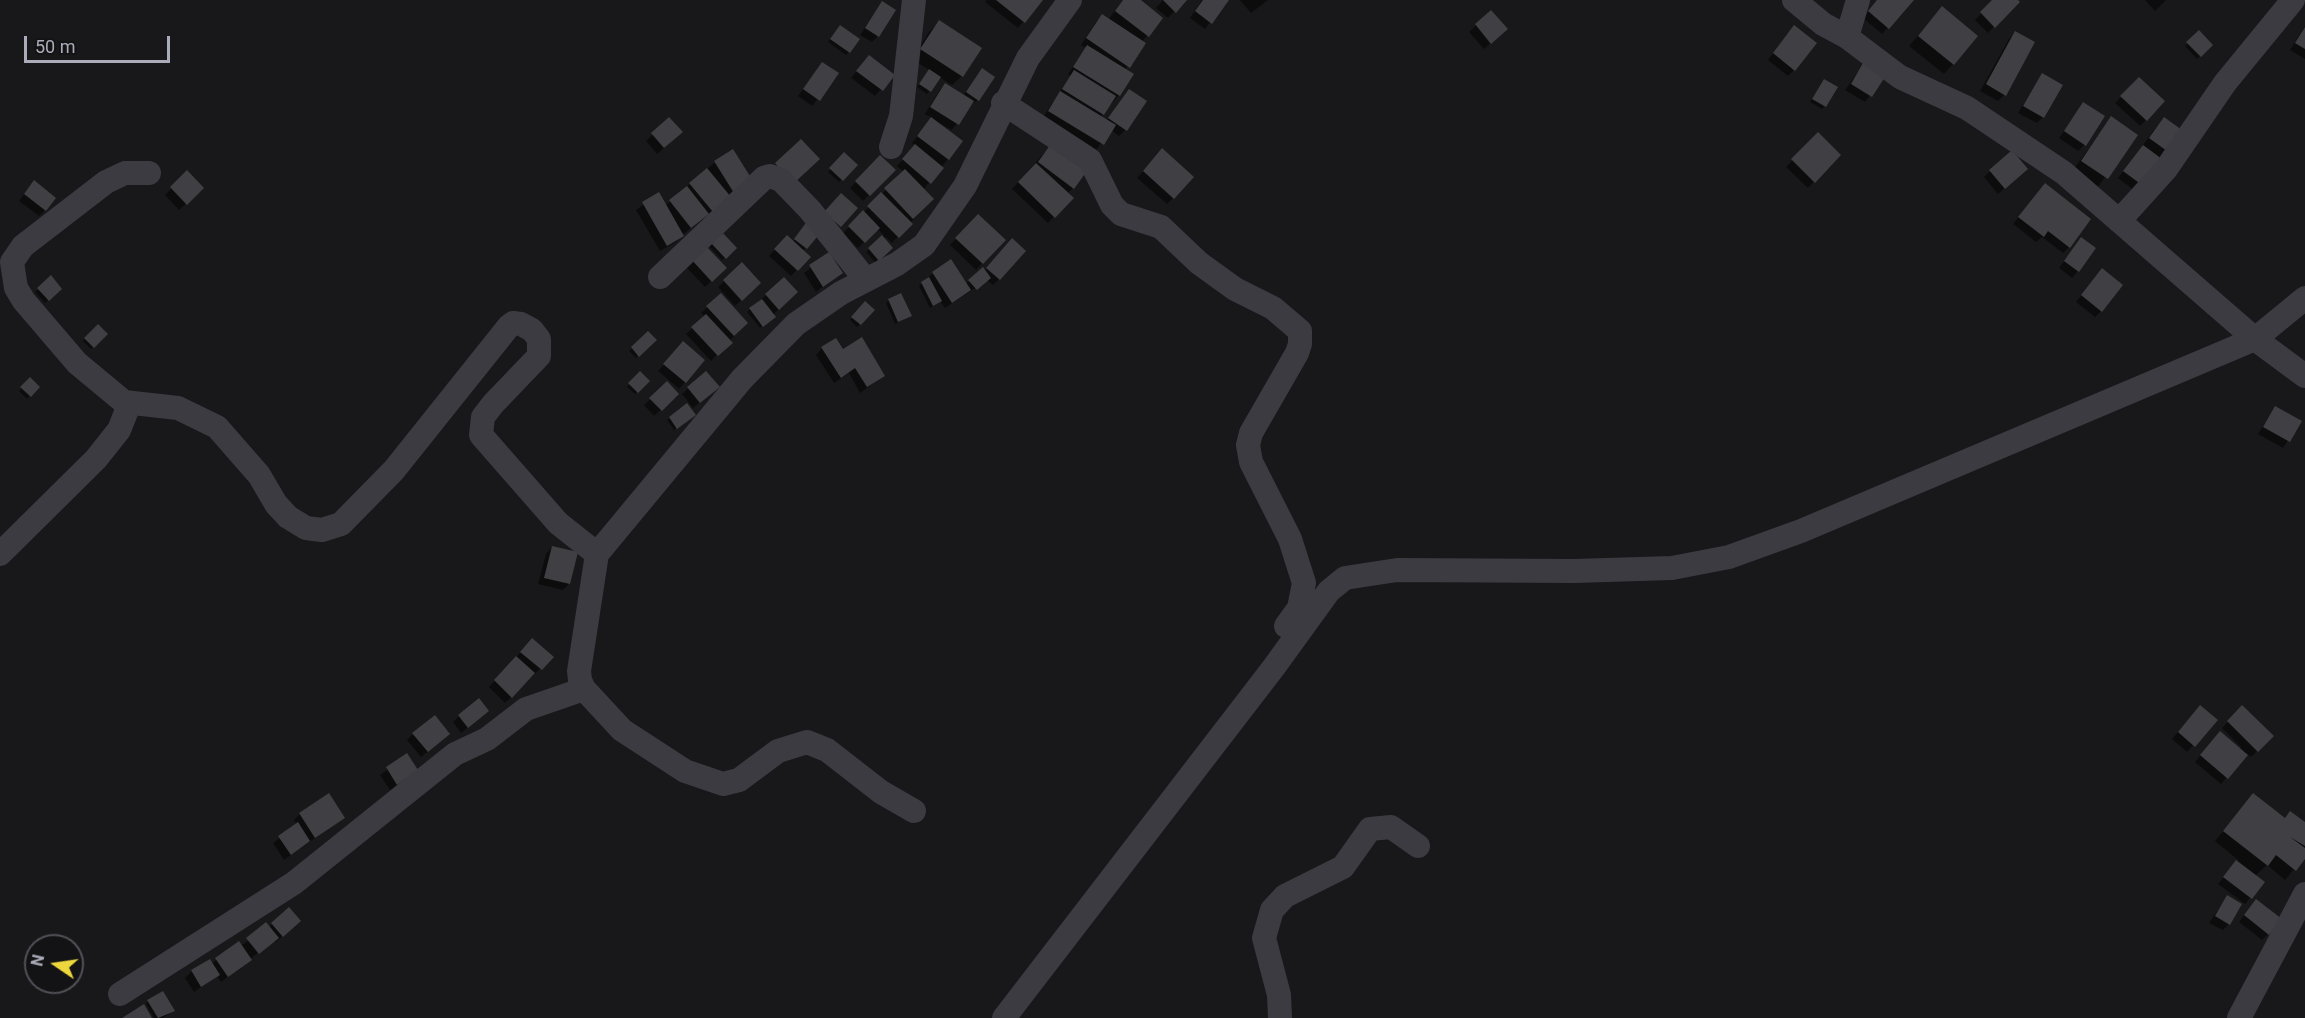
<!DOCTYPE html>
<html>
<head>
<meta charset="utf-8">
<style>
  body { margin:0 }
  #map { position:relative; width:2305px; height:1018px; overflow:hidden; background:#18181a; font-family:Roboto,sans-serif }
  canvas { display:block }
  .north { position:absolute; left:24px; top:934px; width:60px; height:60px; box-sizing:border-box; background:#131315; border:2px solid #505057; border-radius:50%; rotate:283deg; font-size:16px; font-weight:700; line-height:24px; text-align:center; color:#abacb9 }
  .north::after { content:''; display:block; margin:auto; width:21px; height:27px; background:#edd73d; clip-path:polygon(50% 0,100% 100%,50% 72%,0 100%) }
  .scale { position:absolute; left:24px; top:36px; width:146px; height:27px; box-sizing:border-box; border:3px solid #abacb9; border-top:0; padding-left:8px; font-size:18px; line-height:21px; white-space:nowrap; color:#abacb9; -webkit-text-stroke:4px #131315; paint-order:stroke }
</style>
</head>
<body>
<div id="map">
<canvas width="2305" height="1018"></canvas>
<div class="north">N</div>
<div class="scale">50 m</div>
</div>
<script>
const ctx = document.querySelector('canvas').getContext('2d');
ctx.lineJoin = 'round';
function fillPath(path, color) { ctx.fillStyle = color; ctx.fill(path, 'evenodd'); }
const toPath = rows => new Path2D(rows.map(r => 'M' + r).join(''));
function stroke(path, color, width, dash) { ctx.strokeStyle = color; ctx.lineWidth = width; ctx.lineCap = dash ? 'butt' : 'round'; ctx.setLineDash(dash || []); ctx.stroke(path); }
fillPath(toPath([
  [987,0,1039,0,1018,28,985,2],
  [1123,0,1138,0,1161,18,1142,42,1125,70,1132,74,1119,95,1100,117,1106,121,1129,91,1145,102,1125,130,1119,136,1111,130,1096,150,1043,117,1071,76,1068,74,1086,48,1081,45,1096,22,1102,16,1108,20],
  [1163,0,1185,0,1168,18,1156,8],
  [1202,0,1226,0,1205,29,1190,18],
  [1240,0,1268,0,1251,13],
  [1878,0,1912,0,1882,34,1863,18],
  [1994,0,2018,2,1988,33,1975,20],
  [2145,0,2166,0,2155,11],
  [882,3,878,36,872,42,860,35],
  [1942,8,1953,64,1944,74,1909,46],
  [1491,12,1500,35,1484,49,1469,32],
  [939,22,962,76,952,85,939,77,927,94,917,87,929,70,912,59,929,32],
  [2305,26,2305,59,2290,50],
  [837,30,849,52,846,55,828,42],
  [2199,32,2211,45,2197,59,2185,46],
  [1788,33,1794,70,1788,76,1768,60],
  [2015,33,2004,95,1998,101,1980,91,2009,39],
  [822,63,837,74,812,106,798,96],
  [863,63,893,75,875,96,851,78],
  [1863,65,1883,77,1865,102,1845,90],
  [982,70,978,100,970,105,952,130,941,124,940,126,948,159,923,190,932,199,892,243,886,237,884,239,891,248,875,262,866,252,884,235,877,229,858,248,843,233,904,172,897,166,916,146,912,143,932,118,925,114,939,91,945,85,963,96],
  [2042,75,2043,117,2037,123,2018,113],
  [2139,79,2146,120,2140,126,2115,103],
  [1822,83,1825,106,1822,109,1810,102],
  [2084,104,2084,145,2078,151,2059,138],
  [2112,118,2136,135,2097,188,2072,171],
  [669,119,674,139,657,154,646,141],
  [2158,125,2166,150,2135,191,2118,178],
  [1818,134,1839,155,1808,188,1786,167],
  [1053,143,1073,188,1067,194,1072,198,1048,223,1012,189],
  [844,154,856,165,839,182,828,172],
  [880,157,894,170,863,201,850,188],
  [1156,157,1173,198,1167,204,1137,178],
  [715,162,751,180,682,235,676,242,660,251,636,210,658,194,665,206],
  [1990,171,2019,175,1998,194,1984,177],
  [187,173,202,188,179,210,165,195],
  [28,189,45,210,39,216,19,201],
  [2039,191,2069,247,2063,253,2042,237,2036,242,2013,224],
  [978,216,1003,240,976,270,950,245],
  [806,225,819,231,803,251,809,257,791,276,769,256,787,237,793,242],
  [722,234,735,248,722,260,709,246],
  [2081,239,2078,271,2072,278,2059,268],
  [1006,247,999,279,993,285,987,280,945,308,940,301,930,308,919,286,933,273,951,262,965,284,984,271],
  [706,248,725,268,705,287,686,267],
  [829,254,841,272,816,292,804,273],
  [742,264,759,283,735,306,718,287],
  [2096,276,2101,311,2095,317,2076,302],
  [51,277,60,288,45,303,35,292],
  [784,279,796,292,760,328,747,312],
  [721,295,746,323,711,361,686,334,705,317,701,313],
  [889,300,910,316,895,324,886,303],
  [865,303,873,310,857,327,850,320],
  [98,326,106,334,91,349,83,341],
  [648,333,655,340,636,358,629,351],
  [822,348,843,351,883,376,860,393,849,373,834,383,816,355],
  [677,350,703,361,679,389,658,371],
  [640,373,648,381,635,394,627,387],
  [30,379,38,387,27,399,19,391],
  [667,383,677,394,654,416,644,405],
  [688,388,711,393,693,408,682,394],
  [2275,408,2300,422,2283,448,2258,434],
  [691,417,674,430,667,420,670,418],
  [552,547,569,584,563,590,538,584,546,554],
  [526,646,552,657,505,703,489,687],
  [2242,707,2272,736,2251,757,2247,754,2221,784,2195,762,2214,739,2239,749,2241,747,2222,728],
  [2194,713,2216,720,2187,752,2172,739],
  [459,716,481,717,461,733,453,722],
  [413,734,442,740,421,757,407,740],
  [407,755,410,776,390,790,380,775],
  [2253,795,2284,819,2290,813,2305,824,2305,856,2285,880,2267,865,2255,876,2263,882,2245,904,2218,884,2238,860,2215,841],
  [300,814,343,818,284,860,273,843,297,825,294,820],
  [2227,897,2229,924,2223,930,2209,923],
  [2250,907,2268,934,2262,940,2239,922],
  [289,909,293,927,276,942,274,940,221,982,217,976,194,992,185,978,192,971,209,961,211,964,238,943,240,946,268,928],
  [148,1001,173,1011,163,1018,154,1018,146,1004]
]), '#0007');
fillPath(toPath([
  [996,0,1043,0,1025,23],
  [1123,0,1141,0,1163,18,1149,37,1115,11],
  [1163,0,1187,0,1176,13],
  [1203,0,1229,0,1212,24,1195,11],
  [1877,0,1914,0,1889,29,1868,11],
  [1992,0,2018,0,2020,2,1995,28,1980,12],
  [882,1,896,10,879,37,865,28],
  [1942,6,1978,36,1954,65,1918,36],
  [1491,10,1508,29,1491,44,1475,24],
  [1102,14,1146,43,1130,68,1086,38],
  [939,20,982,48,963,77,920,49],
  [840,25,860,39,850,53,830,39],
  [1794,25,1817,43,1795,71,1773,53],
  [2305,27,2305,49,2295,43],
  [2199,30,2213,45,2201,57,2186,42],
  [2015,31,2035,42,2006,96,1986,84],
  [1087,45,1134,74,1120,96,1073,67],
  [869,55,895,75,883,91,856,71],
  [822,62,839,73,820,101,803,89],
  [1863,63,1885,77,1872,97,1851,84],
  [982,68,995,77,979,101,966,92],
  [929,69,941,77,931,92,919,84],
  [1074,70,1116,96,1104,115,1062,89],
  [2042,73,2063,85,2044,118,2023,106],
  [2139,77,2165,101,2147,121,2120,96],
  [1824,79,1838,87,1826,107,1812,99],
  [945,83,974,101,959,125,930,107],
  [1129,89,1147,101,1127,131,1108,118],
  [1060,91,1116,125,1104,145,1048,111],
  [2083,102,2105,116,2086,146,2064,131],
  [2111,116,2138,135,2108,179,2081,161],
  [669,117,683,132,664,148,651,133],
  [931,117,963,141,949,160,917,136],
  [2164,117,2182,130,2167,151,2149,138],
  [1818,132,1841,155,1815,183,1791,159],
  [801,139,820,159,793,184,775,163],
  [1053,141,1089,168,1074,189,1038,162],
  [915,144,944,168,931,184,902,159],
  [2143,145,2162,159,2142,185,2123,171],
  [1162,148,1194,177,1174,199,1143,171],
  [733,149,753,181,734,193,714,161],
  [2012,150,2028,169,2005,189,1989,170],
  [844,152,858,165,843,181,829,168],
  [880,155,896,170,870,196,855,181],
  [1036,163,1074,198,1055,218,1018,182],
  [707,168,731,197,713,212,689,183],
  [905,169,934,199,913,219,884,188],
  [187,170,204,188,187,205,170,187],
  [34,180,56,198,46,211,24,194],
  [2045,183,2091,219,2070,248,2048,231,2044,237,2018,217],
  [687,186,709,214,691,228,669,200],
  [659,192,684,236,667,246,642,202],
  [881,192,913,224,899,238,867,206],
  [841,193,858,208,841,227,824,212],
  [863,210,880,228,865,243,848,226],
  [978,214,1006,240,983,264,955,238],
  [808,220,822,231,807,249,794,239],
  [722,232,737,248,726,259,710,242],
  [787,235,811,257,798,271,774,249],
  [882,235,893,248,879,261,868,248],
  [2081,237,2096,248,2079,272,2064,261],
  [1012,238,1026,251,1000,280,986,268],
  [706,246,727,268,712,282,691,259],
  [829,252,843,273,823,287,809,265],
  [951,259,971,290,952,303,932,272],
  [742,262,761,283,742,301,723,280],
  [983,267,991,278,977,290,968,280],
  [2102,268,2123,285,2102,312,2081,295],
  [51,275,62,289,49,301,37,288],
  [784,277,798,292,779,310,765,294],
  [929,277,942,301,933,306,921,282],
  [721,293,748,323,734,336,706,306],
  [901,293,912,316,898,322,888,299],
  [762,299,776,317,763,327,749,308],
  [865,301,875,310,861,325,851,317],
  [706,314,733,343,718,356,691,327],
  [98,324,108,334,94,348,84,338],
  [648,331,657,340,639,357,631,347],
  [862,337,885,376,867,387,855,368,841,378,821,347,836,338,843,349],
  [683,341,705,360,686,383,663,364],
  [640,371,650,381,638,393,628,383],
  [706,371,720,387,700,403,687,387],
  [30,377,40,387,31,397,20,387],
  [667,381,679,394,662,411,649,398],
  [687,403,696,415,677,429,669,417],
  [2275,406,2302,421,2290,442,2263,427],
  [552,546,578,552,570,584,544,578],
  [532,638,554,657,542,670,520,652],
  [516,656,535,673,512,698,494,680],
  [479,698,489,711,468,728,458,715],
  [2200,705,2218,720,2195,747,2178,732],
  [2242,705,2274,736,2258,752,2227,721],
  [435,715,450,734,428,752,412,733],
  [2220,731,2248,755,2228,779,2200,755],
  [407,753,418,770,397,785,386,767],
  [329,793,345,818,315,838,299,813],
  [2253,793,2285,818,2290,811,2305,822,2305,846,2290,837,2305,848,2305,859,2296,871,2276,855,2268,866,2223,831],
  [298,822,310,841,291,855,278,836],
  [2236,860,2265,882,2252,899,2223,877],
  [2227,895,2242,904,2230,925,2215,916],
  [2256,899,2282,919,2269,935,2244,915],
  [289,907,301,921,283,937,271,923],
  [266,922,279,938,259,954,246,938],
  [239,941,252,960,228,977,215,958],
  [210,959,220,975,201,987,191,970],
  [163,991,175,1011,158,1018,147,1000],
  [144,1004,152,1018,122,1018]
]), '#404044');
stroke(toPath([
  [1794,0,1823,24,1847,37,1900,77,1967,108,2064,173,2255,339,2305,376],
  [1847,37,1858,0],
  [1003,103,1090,160,1112,205,1121,214,1161,227,1199,263,1235,289,1273,308,1300,331,1300,344,1297,353,1251,433,1248,445,1251,462,1290,539,1304,583,1299,608,1286,626],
  [891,147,901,116,914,0],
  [2119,221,2166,169,2225,83,2293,0],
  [660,277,764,178,770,176,781,180,810,210,866,280],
  [124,402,178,408,217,427,259,475,276,504,288,517,306,528,322,530,341,524,394,470,509,326,513,323,521,324,532,330,539,339,539,356,493,404,483,417,481,435,558,523,597,554],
  [0,554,96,459,119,430,127,410,124,402,77,363,24,301,16,288,12,262,23,246,106,182,125,173,149,173],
  [914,811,881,792,827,750,807,742,778,751,739,780,723,784,685,771,622,730,584,689,580,680,579,671,597,554,742,379,796,324,841,293,897,264,924,245,965,186,1028,58,1070,0],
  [120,994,294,883,455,754,487,739,526,709,584,689],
  [1004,1018,1274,667,1329,591,1345,578,1397,570,1574,571,1672,568,1729,557,1801,531,2255,339,2305,298],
  [1280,1018,1279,995,1264,938,1272,910,1285,896,1343,867,1370,829,1391,827,1418,846],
  [2239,1018,2305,894]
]), '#3b3b41', 24);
</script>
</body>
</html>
